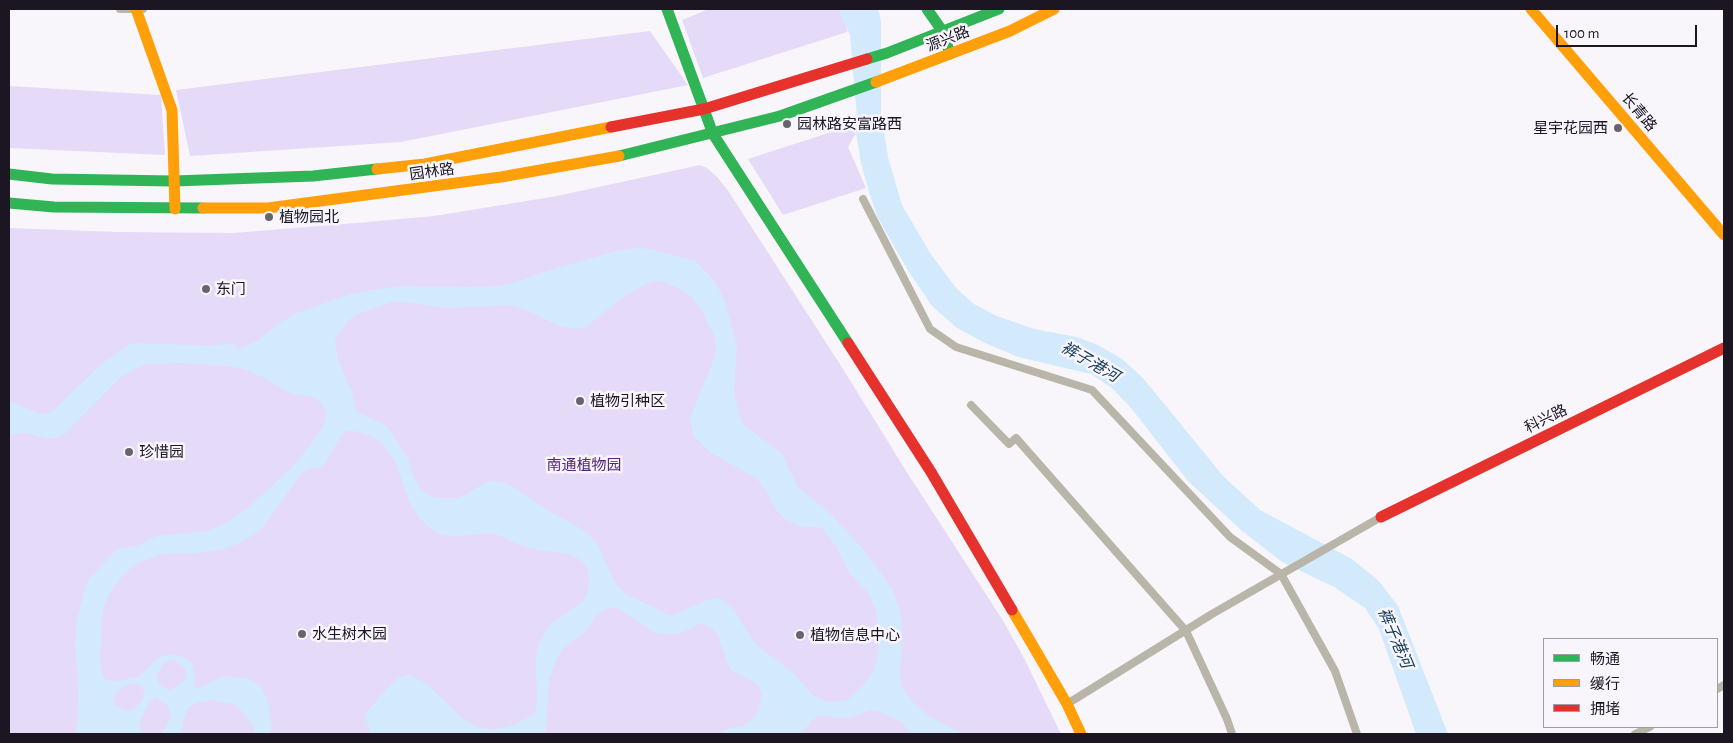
<!DOCTYPE html>
<html>
<head>
<meta charset="utf-8">
<style>
  body { margin:0 }
  #map { position:relative; width:1733px; height:743px; overflow:hidden; background:#f8f6fb; font-family:"Alegreya Sans","Noto Sans SC",sans-serif }
  canvas { display:block }
  .frame { position:absolute; inset:0; border:10px solid #1b1622; pointer-events:none }
  .legend { position:absolute; left:1543px; top:638px; width:175px; height:90px; box-sizing:border-box; background:#f8f5fc; border:1px solid #a09ca5; margin:0; padding:6px 9px; list-style:none; font-size:15px; color:#1b1622 }
  .legend li { display:flex; align-items:center; gap:10px; height:25px }
  .legend b { width:25px; border:1px solid #a09ca5 }
  .scale { position:absolute; left:1556px; top:25px; width:141px; height:22px; box-sizing:border-box; border:2px solid #1b1622; border-top:0; padding-left:6px; font-size:15px; line-height:18px; white-space:nowrap; color:#1b1622; -webkit-text-stroke:4px #f8f5fc; paint-order:stroke }
</style>
</head>
<body>
<div id="map">
<canvas width="1733" height="743"></canvas>
<div class="frame"></div>
<ul class="legend">
<li><b style="height:6px;background:#30b455"></b>畅通</li>
<li><b style="height:6px;background:#ff9f0a"></b>缓行</li>
<li><b style="height:6px;background:#e5322d"></b>拥堵</li>
</ul>
<div class="scale">100 m</div>
</div>
<script>
const ctx = document.querySelector('canvas').getContext('2d');
ctx.lineJoin = 'round';
function fillPath(path, color) { ctx.fillStyle = color; ctx.fill(path, 'evenodd'); }
const toPath = rows => new Path2D(rows.map(r => 'M' + r).join(''));
function stroke(path, color, width, dash) { ctx.strokeStyle = color; ctx.lineWidth = width; ctx.lineCap = dash ? 'butt' : 'round'; ctx.setLineDash(dash || []); ctx.stroke(path); }
function write(font, color, halo, rows, align = 'center') {
  ctx.font = font + ' "Alegreya Sans","Noto Sans SC",sans-serif'; ctx.lineWidth = 5; ctx.setLineDash([]); ctx.textBaseline = 'middle'; ctx.strokeStyle = halo; ctx.fillStyle = color; for (const [text, x, y, turn = 0] of rows) {
    ctx.save(); ctx.translate(x, y); ctx.rotate((+turn || 0) * Math.PI / 180); ctx.textAlign = isNaN(turn) ? turn : align; if (halo) ctx.strokeText(text, 0, 0); ctx.fillText(text, 0, 0); ctx.restore();
  }
}
fillPath(toPath([
  [709,9,844,9,847,32,703,78,682,20],
  [650,31,688,85,401,142,190,156,176,90],
  [9,86,161,95,165,155,9,148],
  [853,125,856,133,848,147,866,188,783,215,748,159],
  [700,165,707,168,717,177,727,189,843,369,908,474,1002,619,1024,658,1061,734,9,734,9,228,117,232,234,233,356,223,434,216,557,196]
]), '#e5daf7');
fillPath(toPath([
  [838,9,878,9,881,21,881,112,888,157,902,205,930,253,956,288,974,304,997,316,1034,329,1077,337,1098,345,1122,359,1143,378,1224,477,1260,510,1352,559,1379,581,1398,606,1448,734,1416,734,1379,629,1365,608,1334,587,1282,562,1241,530,1188,481,1131,408,1112,388,1091,374,1018,357,983,342,957,328,932,306,907,269,878,218,869,192,861,163,854,120,857,118,850,35],
  [636,248,650,249,695,261,714,280,724,299,737,345,734,393,741,421,746,427,781,453,798,487,831,514,864,550,881,573,893,591,900,612,902,630,900,675,902,688,912,701,929,716,950,728,966,734,912,734,901,722,876,710,870,710,850,718,818,716,814,719,800,734,721,734,726,729,742,726,751,721,758,711,762,694,759,687,755,683,731,670,728,665,719,637,712,628,701,623,680,634,660,634,651,631,621,610,612,607,608,608,597,615,584,633,573,640,562,650,555,663,549,680,546,730,543,734,368,734,370,729,365,718,366,713,391,684,398,678,405,675,411,675,428,685,462,718,479,728,493,729,506,727,518,723,532,715,536,710,537,701,536,656,539,644,544,634,552,623,583,601,588,591,589,580,588,569,583,562,574,556,559,552,542,551,523,546,491,532,464,536,452,536,442,535,432,530,421,520,411,505,394,459,381,442,371,436,351,430,345,431,341,436,325,463,319,468,309,469,302,473,264,526,252,536,238,544,221,549,201,553,162,554,134,565,120,579,110,593,105,604,102,616,100,662,102,675,107,680,115,682,140,676,156,660,163,656,171,654,182,657,189,660,192,664,195,676,194,685,196,688,199,688,224,676,245,678,255,682,262,688,267,699,272,726,270,734,255,734,253,726,240,709,233,704,211,700,196,703,187,709,183,722,182,734,161,734,166,727,171,715,170,711,166,704,156,698,150,702,141,719,140,729,144,734,76,734,78,708,78,684,75,642,77,620,86,585,92,576,117,549,134,547,156,536,208,531,228,522,248,508,293,466,316,437,323,426,326,417,325,409,321,403,316,399,308,396,292,394,264,378,246,370,230,366,180,363,148,364,136,368,120,378,65,434,54,438,47,439,26,433,9,435,9,401,40,414,52,412,100,365,128,345,137,343,209,346,234,343,237,349,241,348,259,340,278,324,294,314,348,295,371,290,401,286,470,287,499,286,516,282,544,272,613,252],
  [655,281,661,281,674,286,691,296,703,313,714,336,716,349,714,359,692,413,690,421,694,437,711,453,755,477,766,491,776,510,785,519,802,527,818,527,823,529,837,548,849,573,868,593,873,603,876,612,879,636,877,659,874,670,864,684,848,700,835,702,825,701,813,695,793,673,759,647,741,623,736,612,722,599,714,598,705,601,674,615,669,615,626,594,616,585,598,545,590,536,577,526,547,510,514,487,501,482,493,481,484,483,467,494,457,498,436,498,428,495,421,489,414,479,408,458,391,432,383,424,359,413,355,408,352,392,338,359,335,340,347,322,355,315,388,303,397,301,446,308,509,305,524,309,557,325,574,329,585,328,622,298,646,284],
  [173,660,179,663,186,670,187,675,185,681,171,690,162,687,156,678,158,672,165,662],
  [133,683,141,685,143,688,144,694,142,700,133,710,127,711,123,710,115,705,114,701,115,695,122,687]
]), '#d3eafc');
stroke(toPath([
  [120,9,143,9],
  [863,199,930,329,956,347,1092,390,1230,537,1281,574,1335,671,1357,734],
  [971,405,1009,444,1016,438,1186,631,1227,719,1232,734],
  [1717,689,1724,685],
  [1067,704,1212,614,1381,517],
  [1635,734,1650,727]
]), '#b9b6a9', 8);
stroke(toPath([
  [667,9,713,134,848,343],
  [927,9,943,32,950,54],
  [867,59,887,53,999,9],
  [619,156,780,116,876,82],
  [9,174,52,179,174,181,313,176,377,169],
  [9,203,54,207,203,208]
]), '#30b455', 11);
stroke(toPath([
  [136,9,172,110,175,209],
  [1531,9,1724,235],
  [876,82,1010,31,1054,9],
  [377,169,425,164,611,127],
  [203,208,268,208,501,177,619,156],
  [1012,610,1067,704,1081,734]
]), '#ff9f0a', 11);
stroke(toPath([
  [611,127,704,109,867,59],
  [848,343,931,472,1012,610],
  [1381,517,1724,348]
]), '#e5322d', 11);
for (const [x, y, r, color] of [
  [787,124,5,"#68646e"],
  [1618,128,5,"#68646e"],
  [269,217,5,"#68646e"],
  [206,289,5,"#68646e"],
  [580,401,5,"#68646e"],
  [129,452,5,"#68646e"],
  [302,634,5,"#68646e"],
  [800,635,5,"#68646e"]
]) { const dot = new Path2D(); dot.arc(x, y, r, 0, 2 * Math.PI); ctx.fillStyle = color; ctx.fill(dot); stroke(dot, '#f8f5fc', 2); }
write('15px', '#1b1622', '#f8f5fc', [
  ["源兴路",948,39,-21],
  ["长青路",1639,112,50],
  ["园林路",432,172,-8],
  ["科兴路",1546,419,-26]
]);
write('15px', '#1b1622', '#f8f5fc', [
  ["园林路安富路西",797,124],
  ["星宇花园西",1608,128,"right"],
  ["植物园北",279,217],
  ["东门",216,289],
  ["植物引种区",590,401],
  ["珍惜园",139,452],
  ["水生树木园",312,634],
  ["植物信息中心",810,635]
], 'left');
write('15px', '#522382', '#f8f5fc', [
  ["南通植物园",584,465]
]);
write('italic 16px', '#194058', '#f8f5fc', [
  ["裤子港河",1090,362,30],
  ["裤子港河",1395,638,67]
]);
</script>
</body>
</html>
